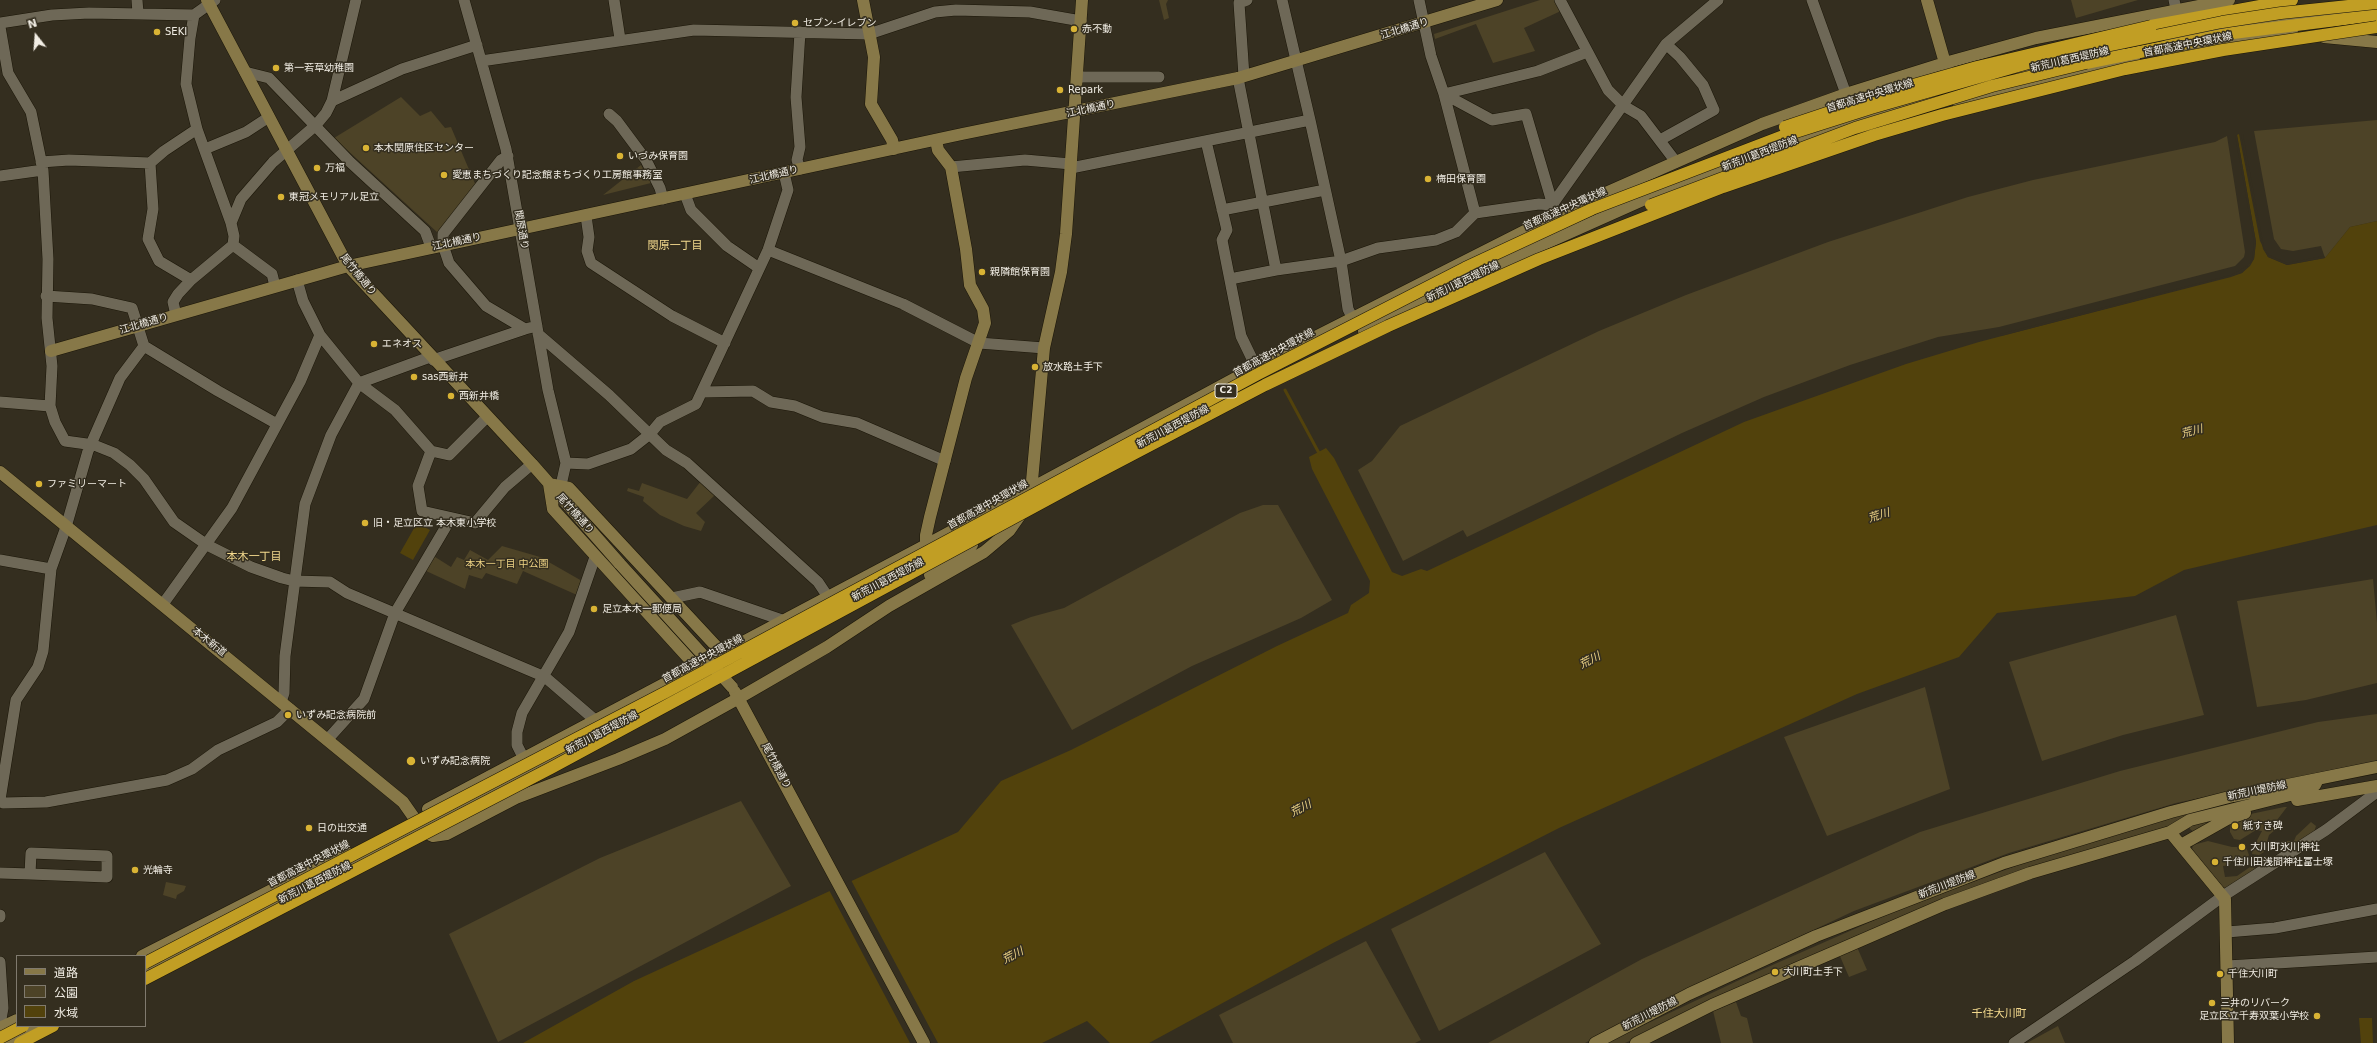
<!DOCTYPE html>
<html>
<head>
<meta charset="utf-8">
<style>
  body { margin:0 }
  #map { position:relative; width:2377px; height:1043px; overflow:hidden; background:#342e1f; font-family:"DejaVu Sans","Noto Sans JP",sans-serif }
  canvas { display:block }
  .legend { position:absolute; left:16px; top:955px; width:130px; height:72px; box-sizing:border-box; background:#342e1f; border:1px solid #807a6e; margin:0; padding:5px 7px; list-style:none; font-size:12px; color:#f1ede4 }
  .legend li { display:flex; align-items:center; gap:8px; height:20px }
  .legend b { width:20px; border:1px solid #807a6e }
  .north { position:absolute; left:16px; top:16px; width:40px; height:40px; -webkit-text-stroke:3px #342e1f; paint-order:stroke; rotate:343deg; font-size:11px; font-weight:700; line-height:16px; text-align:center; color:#f1ede4 }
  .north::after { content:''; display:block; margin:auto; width:14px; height:18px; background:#f1ede4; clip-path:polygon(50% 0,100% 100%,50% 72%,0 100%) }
</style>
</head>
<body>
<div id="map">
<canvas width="2377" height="1043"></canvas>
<ul class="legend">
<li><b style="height:5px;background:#877848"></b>道路</li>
<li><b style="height:11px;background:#4d4327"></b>公園</li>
<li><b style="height:11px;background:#52420c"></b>水域</li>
</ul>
<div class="north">N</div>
</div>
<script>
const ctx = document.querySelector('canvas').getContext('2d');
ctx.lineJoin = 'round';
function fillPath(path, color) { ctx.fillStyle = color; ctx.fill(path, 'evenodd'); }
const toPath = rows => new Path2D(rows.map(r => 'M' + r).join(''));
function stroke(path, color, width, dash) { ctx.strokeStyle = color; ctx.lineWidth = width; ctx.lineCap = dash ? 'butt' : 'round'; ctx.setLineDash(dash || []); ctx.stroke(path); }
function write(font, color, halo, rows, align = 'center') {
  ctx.font = font + ' "DejaVu Sans","Noto Sans JP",sans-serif'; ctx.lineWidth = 3; ctx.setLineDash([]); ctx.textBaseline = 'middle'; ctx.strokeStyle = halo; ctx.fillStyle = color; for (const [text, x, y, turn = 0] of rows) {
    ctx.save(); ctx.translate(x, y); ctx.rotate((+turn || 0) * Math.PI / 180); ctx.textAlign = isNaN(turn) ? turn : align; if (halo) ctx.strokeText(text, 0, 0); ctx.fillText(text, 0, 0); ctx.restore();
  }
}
fillPath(toPath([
  [1159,0,1168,0,1166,4,1169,18,1164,20],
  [1540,0,1557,0,1563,10,1524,28,1535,51,1493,63,1476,24,1435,39,1434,34],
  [2071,0,2138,0,2076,18],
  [401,97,420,116,431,111,445,128,451,127,476,186,438,233,334,138],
  [2377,120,2377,221,2350,227,2325,258,2321,246,2293,251,2281,249,2274,239,2254,131],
  [2227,136,2245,252,2244,257,2235,266,1999,327,1938,337,1850,365,1764,397,1682,433,1467,537,1463,530,1403,561,1358,470,1372,461,1400,426,1599,331,1686,295,1828,242,1968,197,2033,180,2215,142],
  [641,165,651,183,603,195],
  [701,481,715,495,696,513,705,522,701,531,684,526,660,515,643,501,644,497,627,491,628,488,639,491,642,483,687,499],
  [1263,505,1278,505,1332,600,1301,618,1192,666,1072,730,1011,625,1031,617,1064,608,1240,513],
  [502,546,547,559,547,561,582,581,577,595,523,571,517,584,486,573,482,579,469,575,465,589,424,570,432,555,451,567,457,557,464,560,470,550,488,560],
  [2373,579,2377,623,2377,683,2306,700,2257,707,2237,601],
  [2176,615,2204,715,2123,735,2042,761,2009,662],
  [1925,687,1950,789,1827,836,1784,737],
  [2377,714,2377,760,2176,803,2009,853,1854,911,1707,980,1585,1043,1488,1043,1642,959,1920,832,2120,771,2318,722],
  [2304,785,2056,860,1625,1043,1606,1043,1752,974,1893,912,2045,855,2178,816],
  [741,801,791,886,498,1042,449,934,600,858],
  [2284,807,2287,807,2274,824,2275,830,2269,835,2264,852,2259,855,2252,854,2253,848,2262,831,2256,830,2240,840,2234,839,2230,832,2230,824,2241,816],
  [2227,813,2194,832,2190,829,2190,824],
  [2311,822,2316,826,2313,835,2284,853,2281,850,2283,841,2294,841,2296,836],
  [2208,841,2232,847,2246,847,2249,855,2246,862,2232,861,2229,865,2223,866,2225,877,2237,876,2250,867,2256,868,2230,888,2225,888,2220,885,2192,849,2193,845],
  [1545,852,1601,944,1439,1031,1391,929],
  [166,882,186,886,184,891,177,895,176,899,163,895],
  [1366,941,1421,1040,1415,1043,1233,1043,1219,1015],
  [1857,947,1867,970,1849,977,1839,954],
  [1736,1002,1741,1016,1747,1018,1753,1043,1721,1043,1713,1011],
  [2058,1026,2065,1043,2027,1043,2045,1033]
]), '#4d4327');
fillPath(toPath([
  [2239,134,2260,241,2268,257,2287,265,2325,258,2350,227,2377,221,2377,525,2184,570,2135,596,1997,613,1959,657,1857,694,1559,828,1333,943,1149,1043,1110,1043,1087,1021,1042,1043,523,1043,634,981,958,832,1001,781,1071,750,1277,646,1348,613,1351,605,1369,593,1370,581,1312,469,1309,457,1326,448,1334,458,1392,572,1402,576,1421,569,1427,571,1744,422,1906,364,1979,342,2242,273,2254,259,2256,242,2237,135],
  [417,523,430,530,413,560,400,553],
  [2359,1018,2372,1018,2373,1043,2361,1043]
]), '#52420c');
fillPath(toPath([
  [2241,134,2243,134,2264,248,2269,255,2287,263,2324,256,2325,258,2287,265,2268,257,2263,249],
  [2237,135,2256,242,2254,259,2250,266,2242,273,2231,277,2001,336,2000,334,2231,275,2249,265,2252,259,2254,242,2235,136],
  [851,880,938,1043,910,1043,829,890]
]), '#342e1f');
stroke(toPath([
  [1285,390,1320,455]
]), '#52420c', 3);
const street = toPath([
  [137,0,138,13],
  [464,0,506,149,548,390,566,463],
  [614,0,620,39],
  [1419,0,1431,56,1444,94,1492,120,1526,114,1554,209],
  [1560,0,1608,90,1624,106,1641,116,1676,162],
  [1812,0,1846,94],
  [2174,0,2176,9],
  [194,15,190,38,186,84,197,129,231,223],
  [0,23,52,15,89,13,194,15,215,0],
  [0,27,8,73,31,112,43,170,48,259,47,318,52,366,50,406,55,422,65,441,94,445,114,453,130,465,144,479,174,522,207,545,251,567,282,578,294,581,330,582,347,593,545,677,595,720],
  [481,61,694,30,869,34,935,12,956,10,1030,12,1081,21],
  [245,72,269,78,350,162,425,231,431,247],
  [1244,76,1239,3,1247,0],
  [1078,77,1159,77],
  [1238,78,1276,270],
  [332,101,402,69,477,45],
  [609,114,617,121,646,160,660,188,663,199],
  [1310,120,1341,261,1348,309,1352,317],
  [1660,140,1714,110,1703,85,1680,57,1666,44],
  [1206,141,1227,230,1222,240,1241,336,1256,367],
  [205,149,246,132,269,117],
  [508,156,501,160,443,234,443,245,449,263,486,306,525,329,537,326],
  [41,162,69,160,150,163,164,151,197,129],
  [150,163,153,209,148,239,159,261,191,280],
  [951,167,1025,160,1071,164],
  [1071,168,1310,120,1282,0],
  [800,169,797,160,800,147,796,97,800,32],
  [0,176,43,170],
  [685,194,691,210,727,246,759,268],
  [1222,210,1325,190],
  [1475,213,1444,94,1538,71,1587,52],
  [586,216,589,237,587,251,591,263,672,316,725,343],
  [233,245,272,274,275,286],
  [768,250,903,304,979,343,1044,348],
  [1230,279,1276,270,1341,261,1378,248,1436,240,1456,232,1475,213,1539,204,1552,205,1666,44,1718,0],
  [297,280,303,301,320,335,359,383,395,410,431,451,449,455,487,417],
  [176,315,173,302,178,294,191,280,233,245,234,236,231,223,241,199,273,162,316,125,326,113,332,101,356,0],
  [538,334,609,395,666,450,687,463,818,582,828,597],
  [144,346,218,391,277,424],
  [433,360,525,329],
  [703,392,753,391,771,402,795,406,822,417,857,423,945,461],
  [0,402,50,406],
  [431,451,418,486,422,511,475,523,505,487,532,464],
  [559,494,566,463,588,464,631,449,650,434,660,422,696,404,768,250,788,190,784,173],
  [0,560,51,569],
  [672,598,700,592,785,621],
  [163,604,232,508,300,382,320,335],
  [281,702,284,693,285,656,305,504,331,435,359,383,430,357],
  [327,740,364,699,395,613,451,518],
  [524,759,517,745,517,732,522,713,569,632,595,557],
  [0,800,16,700,38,667,43,651,51,569,66,527,88,451,120,378,144,346,132,308,92,299,46,296],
  [0,800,3,803,46,802,167,780,192,769,218,750,277,722,290,709],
  [0,873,30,874,107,877,107,856,31,853,30,874],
  [0,915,0,917],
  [2227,932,2275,928,2377,909],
  [0,962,3,1008,1,1019],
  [2227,966,2377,957],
  [2014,1043,2135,961,2223,896,2326,830,2377,792]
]);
const secondary = toPath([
  [207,0,348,266,532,464,620,564],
  [863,0,874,57,871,104,892,140,894,149],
  [1927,0,1947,70],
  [2324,37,2377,42],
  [2170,39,2266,22,2377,9],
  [2167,52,2225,42,2293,35],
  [1975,84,2119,49],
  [1954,97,1958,102,2033,82,2134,59],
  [1364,331,1526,252,1665,190,1784,144,1931,97],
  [51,351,348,266,962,134,1238,78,1497,0],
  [0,472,403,802,424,832,433,836,447,834,516,798,618,759,665,739,739,698,827,647,889,606,984,552,1009,531,1023,511],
  [1031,492,1044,348,1061,272,1066,234,1082,0],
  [926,545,926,535,930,517,966,378,985,323,983,309,970,285,966,249,951,167,938,150,936,140],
  [930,575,972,545],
  [701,672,553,509,549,484,569,488,727,658],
  [683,689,718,671],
  [735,692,924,1043],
  [2297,800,2377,786],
  [428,809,926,545,1256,367,1556,215,1762,124,1846,94,1945,63,2036,38,2229,0],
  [2170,832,2225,899,2228,1043],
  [2181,845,2227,819,2245,813],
  [142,956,346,852],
  [145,971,422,828,663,700],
  [0,1028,17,1020],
  [3,1043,37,1026],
  [1595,1043,1689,994,1816,936,2004,863,2171,812,2233,796,2377,767],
  [1636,1043,1712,1005,1945,904,2030,873,2170,832,2190,820,2306,791,2315,785,2318,779]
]);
const highway = toPath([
  [2151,26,2292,0],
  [2086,63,2233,33,2377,15],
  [20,1043,53,1026]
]);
stroke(street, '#1b1608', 12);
stroke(secondary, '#1b1608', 13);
stroke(highway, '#1b1608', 13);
stroke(street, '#6e6857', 11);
stroke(secondary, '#877848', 12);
stroke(highway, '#c19e24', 12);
const secondaryBridge = toPath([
  [620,564,732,687]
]);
const highwayBridge = toPath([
  [1785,127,1899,89,1977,67,2151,26],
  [1651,205,1855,128,1992,86,2086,63],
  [145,963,666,692,1258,374,1465,268,1592,209,1783,136,1871,108,2039,60,2222,22,2281,13,2377,3],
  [145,979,551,768,1078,483,1265,385,1388,326,1539,259,1723,187,1874,135,1942,115,2125,69,2223,50,2377,27],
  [0,1038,23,1026]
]);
stroke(secondaryBridge, '#1b1608', 13, []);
stroke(highwayBridge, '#1b1608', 13, []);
stroke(secondaryBridge, '#877848', 12);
stroke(highwayBridge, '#c19e24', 12);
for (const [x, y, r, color] of [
  [795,23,4,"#d9b334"],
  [1074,29,4,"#d9b334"],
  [157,32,4,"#d9b334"],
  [276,68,4,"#d9b334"],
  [1060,90,4,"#d9b334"],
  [366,148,4,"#d9b334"],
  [620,156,4,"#d9b334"],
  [317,168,4,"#d9b334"],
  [444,175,4,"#d9b334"],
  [1428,179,4,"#d9b334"],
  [281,197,4,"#d9b334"],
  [982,272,4,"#d9b334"],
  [374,344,4,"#d9b334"],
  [1035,367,4,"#d9b334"],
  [414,377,4,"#d9b334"],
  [451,396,4,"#d9b334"],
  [39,484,4,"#d9b334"],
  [365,523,4,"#d9b334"],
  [594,609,4,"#d9b334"],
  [288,715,4,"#d9b334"],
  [411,761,5,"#d9b334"],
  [2235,826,4,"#d9b334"],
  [309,828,4,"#d9b334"],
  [2242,847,4,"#d9b334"],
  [2215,862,4,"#d9b334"],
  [135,870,4,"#d9b334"],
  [1775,972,4,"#d9b334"],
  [2220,974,4,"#d9b334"],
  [2212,1003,4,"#d9b334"],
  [2317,1016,4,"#d9b334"]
]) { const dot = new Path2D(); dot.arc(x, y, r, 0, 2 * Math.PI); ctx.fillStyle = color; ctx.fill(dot); stroke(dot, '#342e1f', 1.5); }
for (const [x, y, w] of [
  [1226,391,22]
]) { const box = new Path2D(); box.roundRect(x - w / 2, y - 7, w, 14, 3); ctx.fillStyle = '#342e1f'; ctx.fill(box); stroke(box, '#f1ede4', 1); }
write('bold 9px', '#f1ede4', null, [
  ["C2",1226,391]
]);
write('10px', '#f1ede4', '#342e1f', [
  ["セブン-イレブン",803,23],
  ["赤不動",1082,29],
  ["SEKI",165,32],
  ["第一若草幼稚園",284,68],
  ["Repark",1068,90],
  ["本木関原住区センター",374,148],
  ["いづみ保育園",628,156],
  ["万福",325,168],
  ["愛恵まちづくり記念館まちづくり工房館事務室",452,175],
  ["梅田保育園",1436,179],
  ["東冠メモリアル足立",289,197],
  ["親隣館保育園",990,272],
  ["エネオス",382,344],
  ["放水路土手下",1043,367],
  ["sas西新井",422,377],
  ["西新井橋",459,396],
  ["ファミリーマート",47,484],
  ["旧・足立区立 本木東小学校",373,523],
  ["足立本木一郵便局",602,609],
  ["いずみ記念病院前",296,715],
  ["いずみ記念病院",420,761],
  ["紙すき碑",2243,826],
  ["日の出交通",317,828],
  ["大川町氷川神社",2250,847],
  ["千住川田浅間神社富士塚",2223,862],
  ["光輪寺",143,870],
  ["大川町土手下",1783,972],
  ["千住大川町",2228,974],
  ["三井のリパーク",2220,1003],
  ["足立区立千寿双葉小学校",2309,1016,"right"]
], 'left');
write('10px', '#f1ede4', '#342e1f', [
  ["江北橋通り",1405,29,-17],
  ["首都高速中央環状線",2188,45,-11],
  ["新荒川葛西堤防線",2070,60,-13],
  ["首都高速中央環状線",1870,96,-17],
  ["江北橋通り",1091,109,-12],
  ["新荒川葛西堤防線",1760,154,-21],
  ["江北橋通り",774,175,-13],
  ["首都高速中央環状線",1565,209,-24],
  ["関原通り",521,230,80],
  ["江北橋通り",457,242,-12],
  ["尾竹橋通り",358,275,51],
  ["新荒川葛西堤防線",1463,282,-26],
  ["江北橋通り",144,324,-16],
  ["首都高速中央環状線",1274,353,-28],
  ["新荒川葛西堤防線",1173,427,-28],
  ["首都高速中央環状線",988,505,-29],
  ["尾竹橋通り",575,514,48],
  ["新荒川葛西堤防線",888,580,-28],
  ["本木新道",209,642,39],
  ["首都高速中央環状線",703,659,-28],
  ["新荒川葛西堤防線",602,733,-28],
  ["尾竹橋通り",776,766,62],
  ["新荒川堤防線",2257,791,-12],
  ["首都高速中央環状線",309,864,-27],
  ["新荒川葛西堤防線",315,883,-27],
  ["新荒川堤防線",1947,885,-21],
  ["新荒川堤防線",1650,1014,-27]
]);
write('10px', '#edd284', '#342e1f', [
  ["本木一丁目 中公園",507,564]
]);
write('11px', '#f3d98d', '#342e1f', [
  ["関原一丁目",675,246],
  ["本木一丁目",254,557],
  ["千住大川町",1999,1014]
]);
write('italic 11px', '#eed486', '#342e1f', [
  ["荒川",2192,432,-15],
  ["荒川",1879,516,-17],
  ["荒川",1590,661,-27],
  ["荒川",1301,809,-27],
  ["荒川",1013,956,-27]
]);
</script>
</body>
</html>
